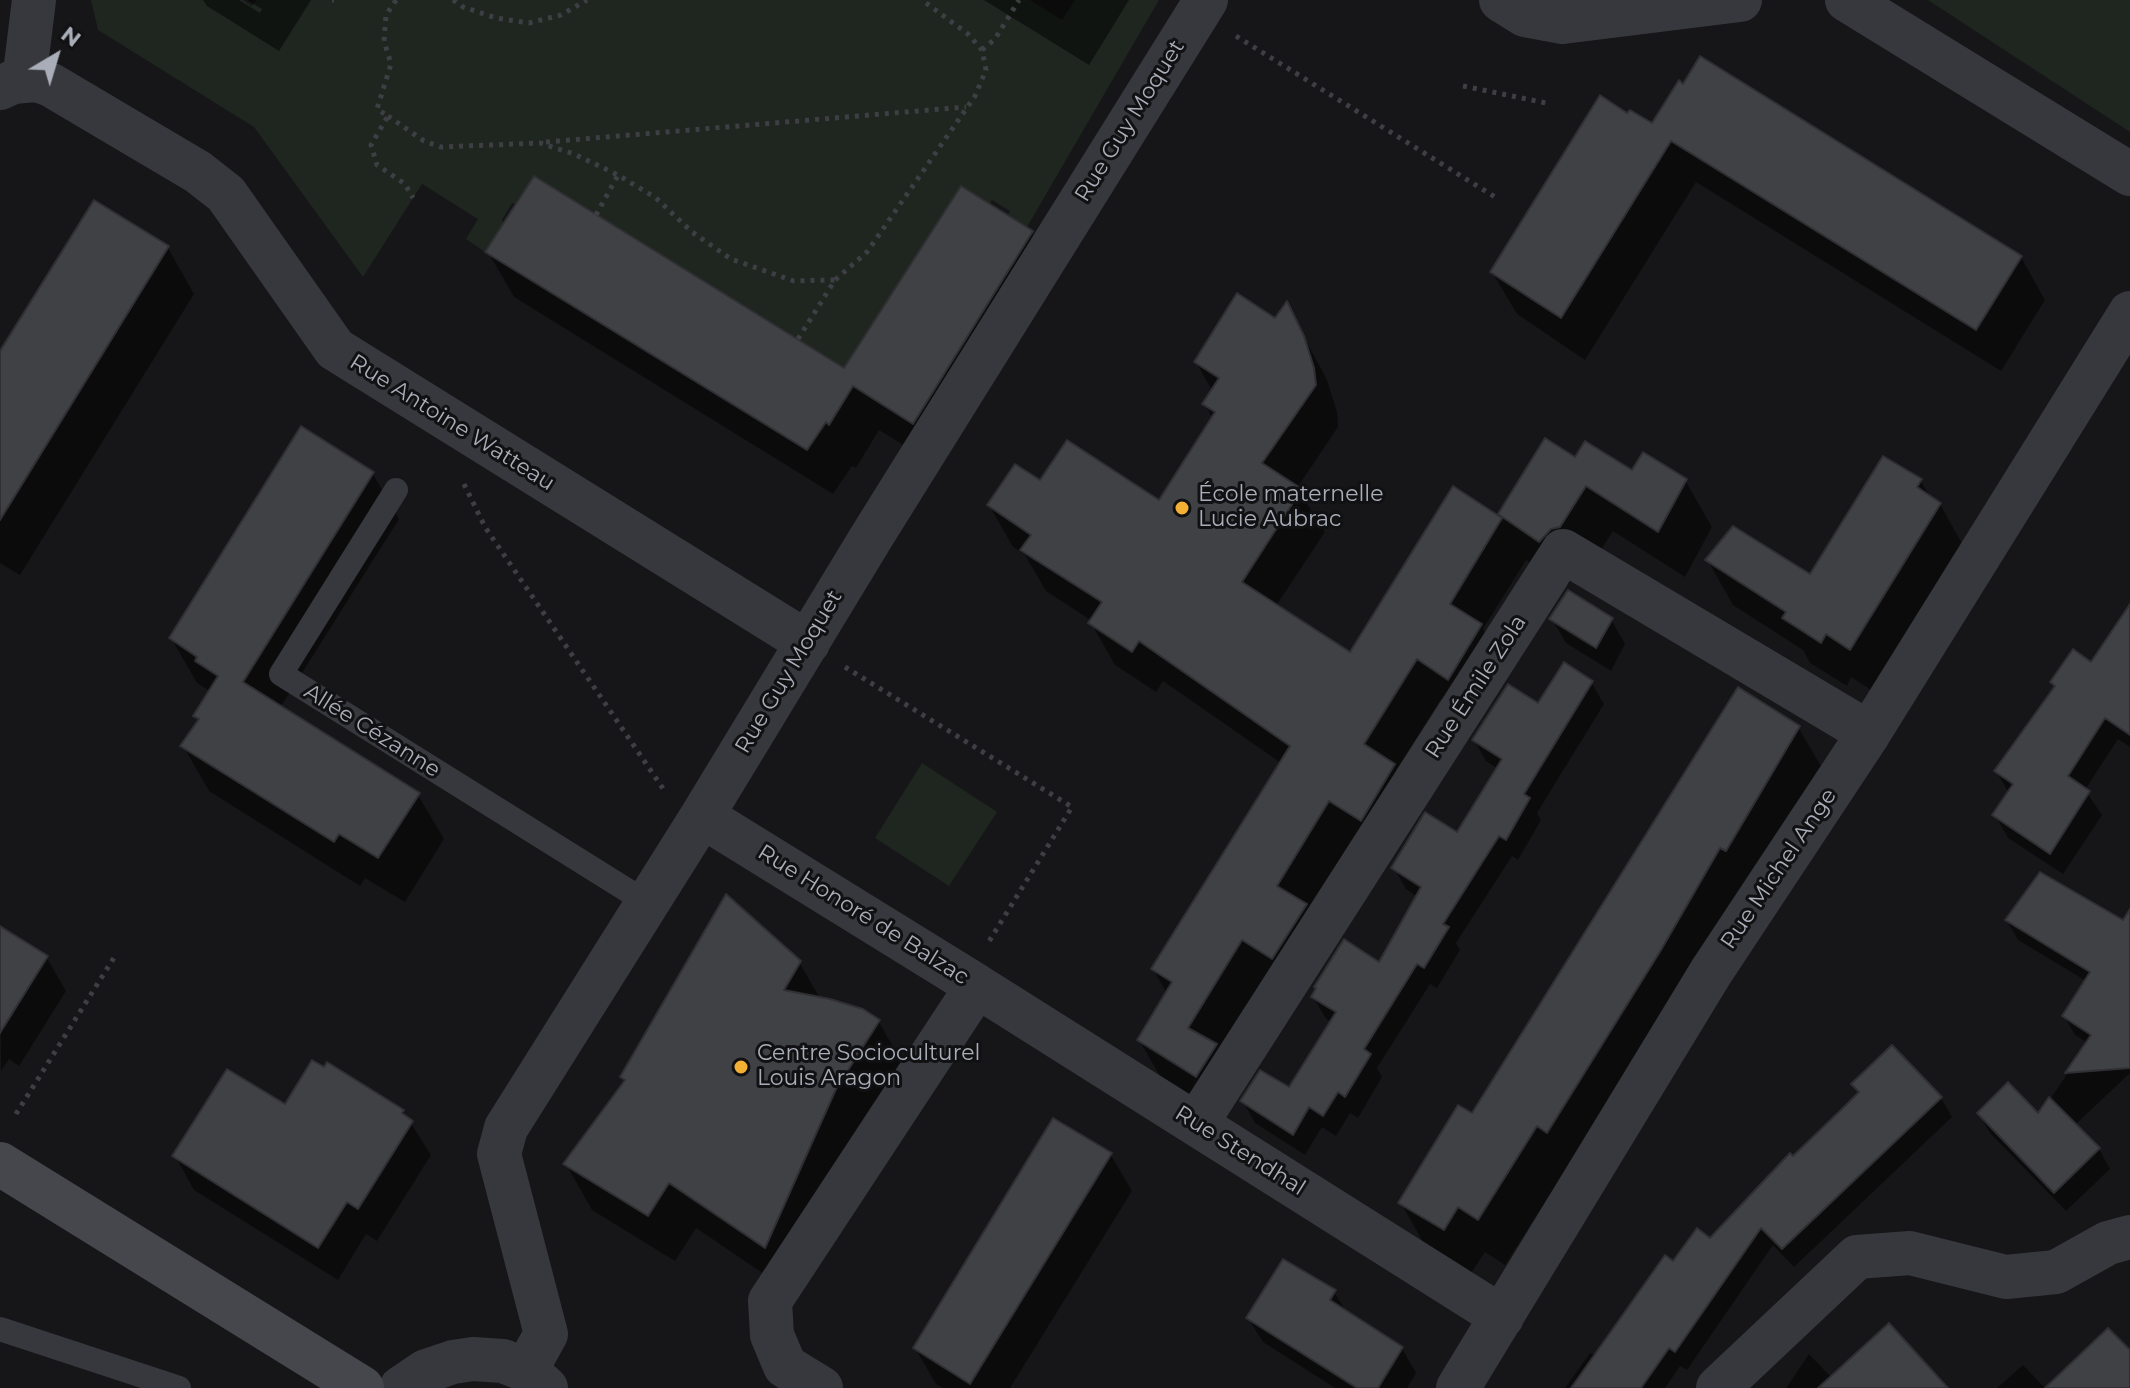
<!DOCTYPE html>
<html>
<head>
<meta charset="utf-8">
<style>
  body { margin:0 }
  #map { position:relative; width:2130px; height:1388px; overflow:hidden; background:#161618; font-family:Montserrat,sans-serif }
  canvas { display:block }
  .north { position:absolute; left:16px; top:16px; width:80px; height:80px; -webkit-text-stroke:6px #111113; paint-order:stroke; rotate:38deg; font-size:22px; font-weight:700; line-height:32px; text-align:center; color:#a8adb8 }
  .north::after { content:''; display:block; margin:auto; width:28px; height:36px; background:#a8adb8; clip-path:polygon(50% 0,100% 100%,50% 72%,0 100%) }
</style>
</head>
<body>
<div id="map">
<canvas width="2130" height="1388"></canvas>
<div class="north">N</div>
</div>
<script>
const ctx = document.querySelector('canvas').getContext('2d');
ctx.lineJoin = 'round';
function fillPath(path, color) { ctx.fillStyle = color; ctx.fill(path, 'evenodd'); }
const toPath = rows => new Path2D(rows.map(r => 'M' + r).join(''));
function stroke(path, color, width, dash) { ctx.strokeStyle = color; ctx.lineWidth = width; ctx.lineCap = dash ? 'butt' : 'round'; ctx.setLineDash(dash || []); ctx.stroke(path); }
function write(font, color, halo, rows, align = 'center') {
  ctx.font = font + ' Montserrat,sans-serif'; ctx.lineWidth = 6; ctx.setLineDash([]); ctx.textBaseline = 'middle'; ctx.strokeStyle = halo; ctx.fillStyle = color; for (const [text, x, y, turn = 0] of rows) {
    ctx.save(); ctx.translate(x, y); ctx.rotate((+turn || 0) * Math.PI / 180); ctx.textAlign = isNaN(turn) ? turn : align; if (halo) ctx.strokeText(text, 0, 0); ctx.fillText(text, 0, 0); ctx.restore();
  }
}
fillPath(toPath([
  [91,0,243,0,252,6,256,0,1030,0,1062,20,1075,0,1159,0,1027,227,1008,215,1010,211,992,200,990,204,961,186,852,373,534,176,515,204,512,203,502,220,504,223,485,252,466,239,478,219,422,184,363,277,254,127,98,30],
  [1928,0,2130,0,2130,132],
  [922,763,997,812,949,886,875,838]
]), '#1e261f');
fillPath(toPath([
  [203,0,239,0,260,13,262,9,247,0,311,0,279,51,207,6],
  [984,0,1129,0,1089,65],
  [1628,115,2021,257,2045,300,2001,371,1696,182,1585,360,1517,314,1492,272],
  [1031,232,1057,278,939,467,879,430,856,468,852,466,833,494,514,297,488,252,845,371],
  [168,248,194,294,20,575,0,563,0,355],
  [1287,305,1327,380,1337,412,1338,427,1297,488,1325,532,1276,606,1350,655,1453,488,1504,522,1500,514,1576,460,1632,473,1685,480,1712,527,1685,577,1613,531,1586,573,1577,575,1566,587,1526,560,1483,629,1505,667,1472,720,1441,699,1397,769,1220,1117,1163,1081,1139,1040,1167,994,1153,969,1281,763,1163,681,1156,692,1115,665,1091,623,1092,621,1046,591,1025,555,1013,547,989,505,1041,483,1160,503,1213,419,1205,404,1213,392,1196,362,1276,321],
  [373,474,399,519,280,708,418,795,444,839,405,902,365,878,360,886,209,791,183,746,200,722,196,716,211,692,197,683,171,638],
  [1920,480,1931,498,1940,504,1965,549,1876,693,1851,677,1847,686,1810,663,1803,650,1733,605,1708,561,1811,576],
  [1552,619,1611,619,1625,644,1611,671,1566,643],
  [2130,644,2130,747,2118,739,2085,790,2102,815,2063,874,2008,838,1995,815,2009,793,1996,771,2055,688,2052,682],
  [1591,682,1604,704,1537,813,1541,820,1518,860,1512,856,1456,943,1460,950,1437,988,1430,984,1377,1068,1382,1077,1358,1118,1350,1113,1336,1136,1322,1127,1305,1155,1255,1123,1243,1101,1289,1090,1332,1022,1326,1019,1313,997,1379,965,1418,897,1406,889,1394,868,1457,835,1498,769,1486,761,1474,740,1539,706],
  [1798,727,1825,773,1574,1178,1564,1172,1505,1265,1485,1252,1470,1275,1427,1249,1401,1203],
  [2007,921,2130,930,2130,1073,2075,1125,2099,1149,2110,1169,2066,1211,1990,1133,1979,1114,2038,1117,2088,1043,2075,1035,2064,1016,2086,981,2018,940],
  [0,928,47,958,66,991,19,1066,9,1059,1,1071],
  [799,962,820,998,879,1022,905,1068,792,1293,696,1228,675,1261,592,1210,566,1164,625,1082,623,1077],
  [1854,1084,1941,1098,1952,1117,1794,1267,1773,1245,1687,1370,1680,1366,1665,1388,1565,1388,1590,1353,1596,1356,1674,1263,1710,1240,1859,1094],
  [285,1107,403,1111,431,1155,377,1241,366,1234,338,1280,194,1190,175,1156],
  [1053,1121,1111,1155,1132,1191,1010,1388,943,1388,936,1384,915,1348],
  [1334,1292,1347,1313,1402,1348,1416,1373,1407,1388,1335,1388,1263,1342,1248,1318],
  [1809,1354,1832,1378,1947,1388,1786,1388],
  [2023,1365,2045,1388,1997,1388]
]), '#0007');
const building = toPath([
  [1700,56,2022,256,1976,330,1671,141,1561,318,1490,272,1600,95,1627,113,1630,110,1652,123,1679,80,1683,84,1700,56],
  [534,176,844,368,961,186,1033,231,913,424,853,386,829,425,826,422,807,450,485,252,534,176],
  [94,200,169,246,0,520,0,351,94,200],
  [1237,293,1275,318,1287,301,1304,336,1314,368,1316,385,1262,463,1302,489,1242,582,1350,652,1453,486,1502,518,1450,604,1482,624,1448,680,1417,659,1364,744,1395,764,1361,821,1329,801,1277,886,1307,904,1272,959,1242,940,1188,1028,1217,1044,1196,1077,1137,1040,1172,982,1151,969,1290,746,1139,641,1132,652,1088,623,1102,602,1020,550,1031,535,987,505,1015,464,1040,480,1067,440,1159,500,1215,412,1202,404,1219,378,1194,362,1237,293],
  [301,426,374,472,243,682,420,793,378,858,339,834,334,842,180,746,199,719,193,716,218,676,195,661,197,657,169,638,301,426],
  [1545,438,1575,457,1585,441,1632,470,1643,452,1687,479,1658,532,1586,486,1560,527,1551,529,1539,542,1498,514,1545,438],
  [1883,456,1922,479,1917,487,1941,503,1850,650,1826,634,1821,643,1782,618,1786,612,1705,560,1733,526,1810,574,1883,456],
  [1568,590,1613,618,1596,648,1549,619,1568,590],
  [2130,604,2130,735,2105,718,2068,776,2090,791,2050,854,1992,815,2013,784,1994,771,2055,686,2050,682,2073,649,2091,662,2130,604],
  [1564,662,1593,681,1524,794,1530,798,1506,840,1499,836,1443,924,1449,927,1424,968,1417,964,1364,1049,1371,1054,1345,1097,1338,1092,1323,1116,1309,1107,1293,1135,1240,1101,1260,1070,1289,1087,1336,1012,1311,997,1316,988,1314,987,1344,939,1379,962,1421,887,1391,868,1425,812,1457,832,1502,759,1472,740,1508,684,1538,703,1564,662],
  [1738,687,1800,726,1726,851,1720,848,1661,950,1547,1133,1537,1126,1478,1220,1458,1207,1444,1230,1398,1203,1458,1105,1472,1113,1738,687],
  [2040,872,2123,920,2130,909,2130,1068,2065,1073,2091,1035,2062,1016,2090,972,2005,920,2040,872],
  [726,894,801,961,784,990,830,999,863,1009,880,1020,836,1089,765,1248,669,1183,648,1216,563,1164,625,1080,620,1077,726,894],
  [0,926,48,956,0,1033,0,926],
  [1892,1045,1942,1097,1782,1249,1761,1228,1675,1352,1669,1348,1641,1388,1571,1388,1665,1255,1673,1261,1697,1228,1710,1238,1790,1153,1793,1156,1843,1108,1859,1092,1851,1084,1892,1045],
  [312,1060,324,1067,327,1062,404,1110,402,1113,413,1121,358,1209,347,1202,318,1248,172,1156,227,1069,285,1104,312,1060],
  [2008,1082,2038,1113,2049,1097,2100,1148,2054,1193,1977,1113,2008,1082],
  [1053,1118,1112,1153,970,1384,913,1348,1053,1118],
  [1283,1259,1336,1290,1330,1300,1403,1347,1378,1388,1357,1388,1246,1318,1283,1259],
  [1889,1323,1948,1388,1818,1388,1889,1323],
  [2108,1328,2130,1350,2130,1388,2045,1388,2108,1328]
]);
fillPath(building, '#404145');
stroke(building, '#303034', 2);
stroke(toPath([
  [332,0,334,0],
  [396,0,386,15,384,41,391,64,377,109,388,116,371,145,377,165,405,184,413,198],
  [453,0,463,7,496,18,529,23,561,15,587,0],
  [1236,36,1495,197],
  [982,50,995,39,1019,0],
  [1463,86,1551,104],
  [388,116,424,141,441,147,540,143,574,154,618,175,656,198,692,232,731,259,794,281,835,280],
  [546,142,966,107],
  [596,215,618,175],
  [798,339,835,280,867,252,975,96,986,70,982,50,968,34,922,0],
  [464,484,485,527,664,790],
  [845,667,1072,807,988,943],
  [16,1114,115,956]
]), '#3d3f44', 5, [4, 6]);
stroke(toPath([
  [396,490,281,674,646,902],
  [0,1329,179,1388]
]), '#37383d', 24);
stroke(toPath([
  [1501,0,1525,15,1563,22,1740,0],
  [1847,0,2130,174],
  [24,81,34,0],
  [0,88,13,82,24,81,37,80,51,85,198,172,226,194,335,349,808,643],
  [702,816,977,986,770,1301,772,1335,785,1366,821,1388],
  [977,986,1502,1317],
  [1196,1124,1563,551,1869,733],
  [526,1370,546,1334,499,1154,506,1128,702,816,872,536,1206,0],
  [401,1388,426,1371,453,1362,473,1359,503,1361,526,1370,546,1388],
  [1458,1388,1711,972,1869,733,2130,313],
  [1718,1388,1857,1257,1910,1253,2006,1277,2056,1272,2108,1243,2130,1237]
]), '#37383d', 44);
stroke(toPath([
  [0,1164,362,1388]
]), '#45474d', 44);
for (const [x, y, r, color] of [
  [1182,508,8,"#f2b134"],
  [741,1067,8,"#f2b134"]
]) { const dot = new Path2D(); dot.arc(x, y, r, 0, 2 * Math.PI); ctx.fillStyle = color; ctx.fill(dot); stroke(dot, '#111113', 3); }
write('22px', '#a8adb8', '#111113', [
  ["Rue Guy Moquet",1130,121,-58],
  ["Rue Antoine Watteau",452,423,32],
  ["Rue Guy Moquet",789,672,-59],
  ["Rue Émile Zola",1476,687,-57],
  ["Allée Cézanne",372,731,32],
  ["Rue Michel Ange",1779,869,-56],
  ["Rue Honoré de Balzac",863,915,32],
  ["Rue Stendhal",1240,1151,32]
]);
write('22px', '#a8adb8', '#111113', [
  ["École maternelle",1198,495],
  ["Lucie Aubrac",1198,520],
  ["Centre Socioculturel",757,1054],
  ["Louis Aragon",757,1079]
], 'left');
</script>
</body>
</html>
